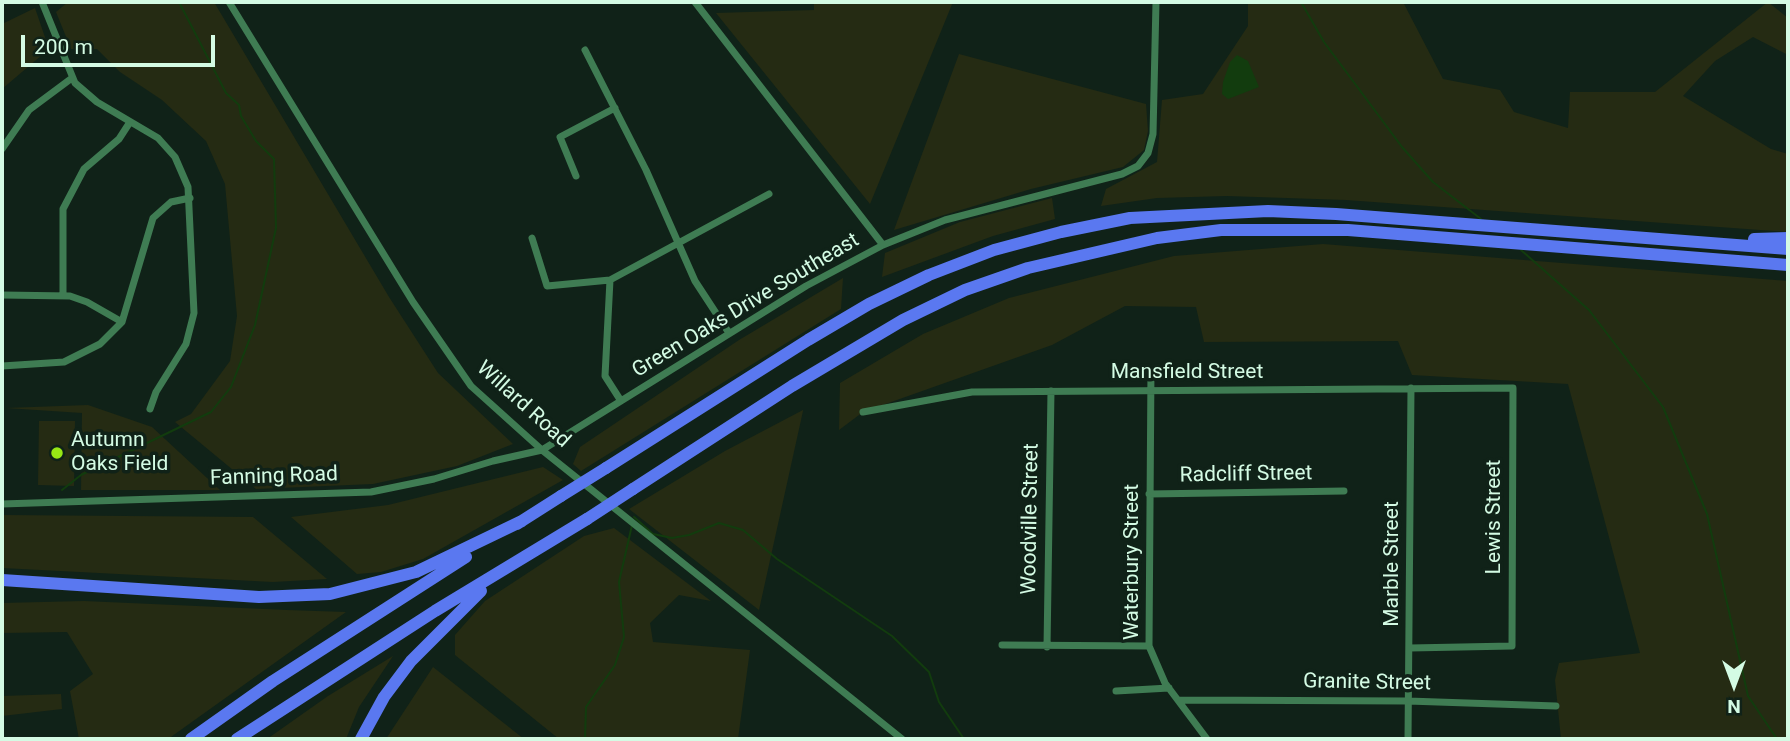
<!DOCTYPE html>
<html>
<head>
<meta charset="utf-8">
<style>
  body { margin:0 }
  #map { position:relative; width:1790px; height:741px; overflow:hidden; background:#102218; font-family:Roboto,sans-serif }
  canvas { display:block }
  .frame { position:absolute; inset:0; border:4px solid #d4fbe4; pointer-events:none }
  .north { position:absolute; left:1699px; top:650px; width:70px; height:70px; -webkit-text-stroke:5px #102218; paint-order:stroke; rotate:180deg; font-size:19px; font-weight:700; line-height:28px; text-align:center; color:#d4fbe4 }
  .north::after { content:''; display:block; margin:auto; width:24px; height:32px; background:#d4fbe4; clip-path:polygon(50% 0,100% 100%,50% 72%,0 100%) }
  .scale { position:absolute; left:21px; top:35px; width:194px; height:32px; box-sizing:border-box; border:4px solid #d4fbe4; border-top:0; padding-left:9px; font-size:21px; line-height:24px; white-space:nowrap; color:#d4fbe4; -webkit-text-stroke:5px #102218; paint-order:stroke }
</style>
</head>
<body>
<div id="map">
<canvas width="1790" height="741"></canvas>
<div class="frame"></div>
<div class="north">N</div>
<div class="scale">200 m</div>
</div>
<script>
const ctx = document.querySelector('canvas').getContext('2d');
ctx.lineJoin = 'round';
function fillPath(path, color) { ctx.fillStyle = color; ctx.fill(path, 'evenodd'); }
const toPath = rows => new Path2D(rows.map(r => 'M' + r).join(''));
function stroke(path, color, width, dash) { ctx.strokeStyle = color; ctx.lineWidth = width; ctx.lineCap = dash ? 'butt' : 'round'; ctx.setLineDash(dash || []); ctx.stroke(path); }
function write(font, color, halo, rows, align = 'center') {
  ctx.font = font + ' Roboto,sans-serif'; ctx.lineWidth = 7; ctx.setLineDash([]); ctx.textBaseline = 'middle'; ctx.strokeStyle = halo; ctx.fillStyle = color; for (const [text, x, y, turn = 0] of rows) {
    ctx.save(); ctx.translate(x, y); ctx.rotate((+turn || 0) * Math.PI / 180); ctx.textAlign = isNaN(turn) ? turn : align; if (halo) ctx.strokeText(text, 0, 0); ctx.fillText(text, 0, 0); ctx.restore();
  }
}
fillPath(toPath([
  [68,2,214,2,389,297,438,373,513,444,457,466,373,484,256,489,175,422,191,414,230,361,237,316,225,184,206,141,162,100,120,72,97,49,71,49,56,12],
  [814,2,953,2,870,204,716,13,814,10],
  [1248,2,1403,2,1443,79,1500,90,1514,112,1568,128,1570,92,1655,92,1768,2,1788,18,1788,55,1753,37,1715,61,1683,96,1771,149,1788,154,1788,232,1346,200,1227,196,1157,198,1101,206,1106,189,1157,162,1162,100,1203,94,1248,26],
  [35,8,49,49,2,89,2,24],
  [959,54,1146,104,1148,131,1144,150,1123,167,1031,189,894,230],
  [1052,198,1055,219,993,236,882,277,885,253,960,222],
  [1323,244,1788,281,1788,739,1561,739,1555,680,1559,663,1640,653,1568,384,1412,375,1398,341,1204,342,1196,307,1125,306,1052,345,863,412,839,430,840,383,923,334,1009,298,1174,256],
  [843,278,841,309,581,471,573,464,580,447,739,340],
  [88,405,152,427,220,490,81,490,82,413,6,408],
  [803,410,803,411,759,610,629,509,725,451],
  [39,421,75,421,74,486,38,485],
  [543,467,563,480,423,559,381,572,357,574,291,517,388,505],
  [2,515,253,517,327,579,273,582,2,568],
  [614,528,711,601,679,595,650,623,653,642,750,650,738,739,559,739,455,655,455,635,485,601,584,536],
  [84,601,287,610,346,612,168,739,79,739,70,691,93,674,67,632,2,633,2,603],
  [393,656,359,707,346,739,267,739,328,696],
  [433,667,524,739,386,739],
  [61,694,62,709,2,716,2,696]
]), '#252b13');
fillPath(toPath([
  [1237,55,1248,61,1259,87,1228,99,1222,94,1223,82,1230,62]
]), '#123c0e');
stroke(toPath([
  [1301,2,1324,42,1402,147,1433,182,1481,219],
  [1521,250,1589,310,1663,407,1707,514,1748,696,1777,739],
  [62,490,81,475,211,412,231,387,255,325,276,228,274,159,256,141,241,116,239,105,226,93,179,2],
  [634,517,653,534,672,538,689,535,719,523,743,530,777,559,892,636,929,672,939,702,964,739],
  [585,739,586,707,615,665,624,637,619,582,632,525]
]), '#123c0e', 2);
stroke(toPath([
  [42,2,75,83,97,102,158,138,175,157,188,187,194,313,186,344,156,392,150,409],
  [229,2,413,302,471,386,542,450,902,739],
  [695,2,883,245],
  [585,50,646,170,695,281,729,333],
  [2,149,29,110,72,78],
  [576,176,560,137,615,108],
  [532,238,547,286,610,280,769,194],
  [610,280,605,376,621,401],
  [2,295,70,296,87,302,122,322],
  [63,295,63,209,84,169,119,139,130,122],
  [2,366,64,362,100,344,122,322,153,218,171,202,190,198],
  [1151,369,1149,646,1165,683,1207,739],
  [863,412,972,392,1513,388,1512,646,1410,648],
  [1149,494,1344,491],
  [2,504,371,492,434,479,493,461,542,450,806,286,883,245,945,220,1122,174,1138,166,1148,153,1153,134,1156,2],
  [1002,645,1149,646],
  [1047,647,1051,391],
  [1116,691,1169,688],
  [1178,700,1408,701,1556,706],
  [1408,739,1411,388]
]), '#3f7c53', 7);
stroke(toPath([
  [1754,239,1788,238],
  [606,468,808,340,869,304,929,275,994,250,1061,232,1130,218,1268,211,1336,214,1788,249],
  [633,489,792,386,903,320,965,290,1028,268,1157,238,1221,230,1348,230,1788,265],
  [517,524,561,496],
  [2,580,259,597,330,594,416,572,522,521],
  [191,739,273,681,466,557],
  [237,739,435,611,587,519],
  [361,739,384,697,411,661,481,591]
]), '#5a78f0', 12);
stroke(toPath([
  [561,496,606,468],
  [587,519,633,489]
]), '#5a78f0', 12);
for (const [x, y, r, color] of [
  [57,453,7,"#97e715"]
]) { const dot = new Path2D(); dot.arc(x, y, r, 0, 2 * Math.PI); ctx.fillStyle = color; ctx.fill(dot); stroke(dot, '#102218', 2.5); }
write('21px', '#d4fbe4', '#102218', [
  ["Green Oaks Drive Southeast",746,306,-31],
  ["Mansfield Street",1187,373],
  ["Willard Road",523,405,42],
  ["Radcliff Street",1246,475,-1],
  ["Fanning Road",274,477,-2],
  ["Lewis Street",1495,517,-90],
  ["Woodville Street",1031,519,-89],
  ["Waterbury Street",1133,562,-90],
  ["Marble Street",1393,564,-90],
  ["Granite Street",1367,683,1]
]);
write('21px', '#d4fbe4', '#102218', [
  ["Autumn",71,441],
  ["Oaks Field",71,465]
], 'left');
</script>
</body>
</html>
